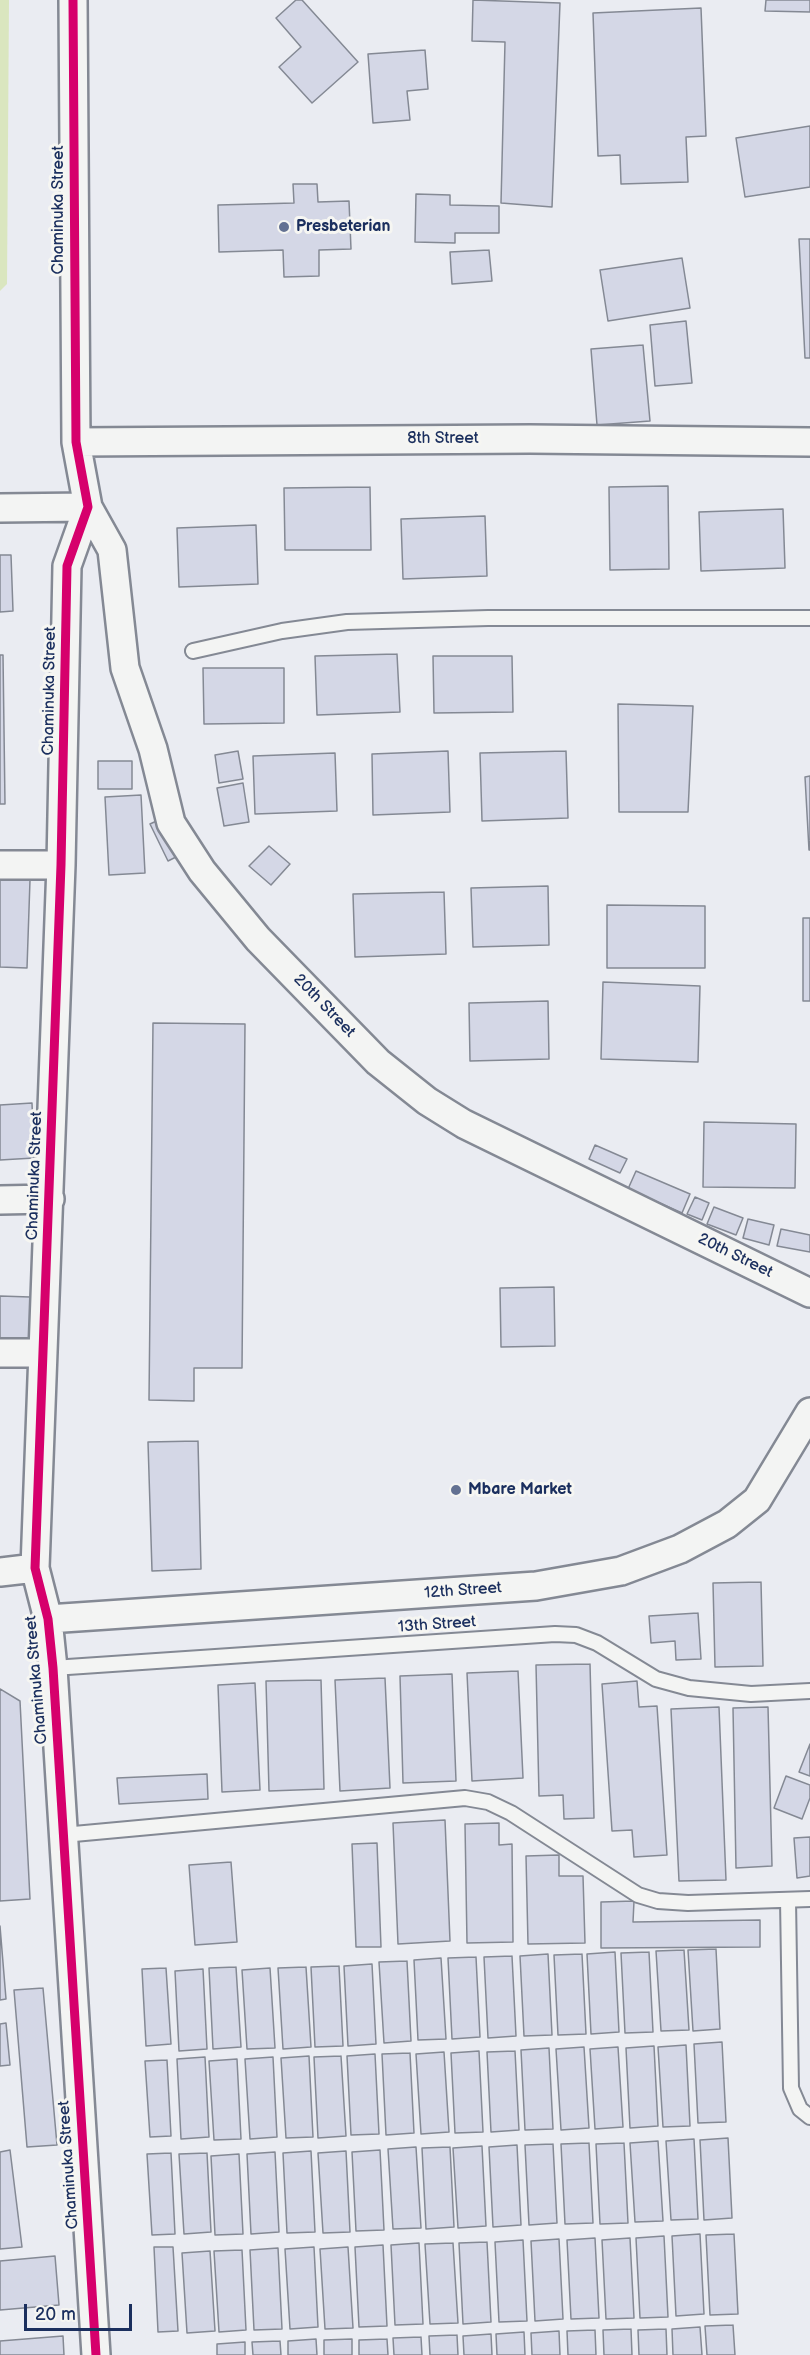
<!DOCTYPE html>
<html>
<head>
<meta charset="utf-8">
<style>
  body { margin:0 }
  #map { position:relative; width:810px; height:2355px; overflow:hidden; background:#eaecf2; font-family:"Balsamiq Sans",sans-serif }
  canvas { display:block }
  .scale { position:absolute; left:24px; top:2304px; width:108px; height:27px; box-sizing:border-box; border:3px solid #1b2f5e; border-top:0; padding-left:8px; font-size:18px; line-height:21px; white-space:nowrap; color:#1b2f5e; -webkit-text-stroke:4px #f6f6f2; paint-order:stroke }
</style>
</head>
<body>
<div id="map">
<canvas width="810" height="2355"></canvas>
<div class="scale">20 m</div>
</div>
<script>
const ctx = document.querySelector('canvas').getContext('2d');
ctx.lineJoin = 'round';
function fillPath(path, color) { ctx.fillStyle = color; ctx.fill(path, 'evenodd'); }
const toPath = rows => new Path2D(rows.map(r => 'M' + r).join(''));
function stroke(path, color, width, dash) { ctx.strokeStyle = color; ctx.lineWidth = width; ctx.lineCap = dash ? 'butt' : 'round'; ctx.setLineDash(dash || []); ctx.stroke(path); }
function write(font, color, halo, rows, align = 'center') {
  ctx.font = font + ' "Balsamiq Sans",sans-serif'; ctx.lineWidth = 6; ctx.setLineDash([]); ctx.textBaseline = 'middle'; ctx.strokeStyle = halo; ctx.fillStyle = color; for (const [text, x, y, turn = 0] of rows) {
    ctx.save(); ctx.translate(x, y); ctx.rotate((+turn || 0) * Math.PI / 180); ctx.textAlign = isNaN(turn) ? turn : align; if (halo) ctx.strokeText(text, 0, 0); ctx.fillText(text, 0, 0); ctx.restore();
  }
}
fillPath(toPath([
  [0,0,9,0,7,284,0,291]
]), '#dae6bf');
const building = toPath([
  [296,0,302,0,358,62,312,103,279,67,301,47,276,18,296,0],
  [473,0,560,3,552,207,501,203,505,42,472,41,473,0],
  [766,0,810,0,810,12,765,11,766,0],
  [701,8,706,136,686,137,688,182,621,184,620,155,598,156,593,13,701,8],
  [425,50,428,89,407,91,410,120,373,123,368,54,425,50],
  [810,126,810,187,745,197,736,138,810,126],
  [293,184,317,184,318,202,349,201,351,249,319,250,319,276,284,277,283,250,219,252,218,205,294,203,293,184],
  [416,194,450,195,450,205,499,206,499,233,455,233,455,243,415,242,416,194],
  [799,239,810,239,810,358,805,358,799,239],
  [489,250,492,281,452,284,450,252,489,250],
  [682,258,690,308,608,321,600,270,682,258],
  [686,321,692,383,655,386,650,325,686,321],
  [643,345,650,421,597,425,591,349,643,345],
  [668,486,669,569,610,570,609,487,668,486],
  [370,487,371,550,285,550,284,488,370,487],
  [783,509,785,568,701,571,699,512,783,509],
  [485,516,487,576,403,579,401,519,485,516],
  [256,525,258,584,179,587,177,528,256,525],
  [0,555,11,555,13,611,0,612,0,555],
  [397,654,400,712,317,715,315,656,397,654],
  [0,655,3,655,5,804,0,804,0,655],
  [433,656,512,656,513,712,434,713,433,656],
  [203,668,284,668,284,723,204,724,203,668],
  [618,704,693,706,688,812,619,812,618,704],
  [238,751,243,779,219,783,215,755,238,751],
  [448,751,450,812,373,815,372,754,448,751],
  [566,751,568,818,482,821,480,753,566,751],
  [335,753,337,811,255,814,253,756,335,753],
  [98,761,132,761,132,789,98,789,98,761],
  [810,776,810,850,809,850,805,777,810,776],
  [243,783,249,822,224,826,217,788,243,783],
  [141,795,145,873,109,875,105,797,141,795],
  [163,818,180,855,168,861,150,824,163,818],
  [269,846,290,864,271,885,249,866,269,846],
  [0,878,30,880,27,968,0,967,0,878],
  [548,886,549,945,473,947,471,888,548,886],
  [444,892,446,954,355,957,353,894,444,892],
  [607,905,705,906,705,968,607,968,607,905],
  [803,918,810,918,810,1001,803,1001,803,918],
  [603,982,700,986,698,1062,601,1059,603,982],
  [548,1001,549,1059,470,1061,469,1003,548,1001],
  [153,1023,245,1024,242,1368,194,1368,194,1401,149,1400,153,1023],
  [32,1103,34,1158,0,1160,0,1105,32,1103],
  [704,1122,796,1124,795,1188,703,1187,704,1122],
  [595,1145,627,1159,620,1173,589,1159,595,1145],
  [636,1171,690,1194,682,1213,628,1189,636,1171],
  [695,1197,709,1203,702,1220,687,1214,695,1197],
  [714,1207,743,1218,736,1235,707,1224,714,1207],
  [748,1219,774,1225,769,1245,743,1238,748,1219],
  [781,1229,810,1235,810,1252,777,1246,781,1229],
  [554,1287,555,1346,501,1347,500,1288,554,1287],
  [0,1296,30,1297,30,1341,0,1341,0,1296],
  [198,1441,201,1569,152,1571,148,1442,198,1441],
  [761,1582,763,1666,715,1667,713,1583,761,1582],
  [698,1613,701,1659,676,1660,675,1641,651,1643,649,1616,698,1613],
  [590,1664,594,1818,564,1819,563,1795,539,1796,536,1665,590,1664],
  [518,1671,523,1778,472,1781,467,1673,518,1671],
  [452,1674,456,1781,403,1783,400,1676,452,1674],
  [385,1678,390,1788,340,1791,335,1680,385,1678],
  [321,1680,324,1789,269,1791,266,1681,321,1680],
  [637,1681,639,1707,657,1706,667,1855,634,1857,632,1830,612,1831,602,1684,637,1681],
  [255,1683,260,1790,222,1792,218,1685,255,1683],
  [0,1689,20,1701,30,1899,0,1901,0,1689],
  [719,1707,726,1880,679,1881,671,1709,719,1707],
  [768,1707,772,1866,736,1868,733,1708,768,1707],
  [810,1744,810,1776,799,1772,810,1744],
  [207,1774,208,1799,119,1804,117,1778,207,1774],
  [786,1776,810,1785,810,1798,802,1819,774,1808,786,1776],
  [445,1820,450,1941,398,1944,393,1823,445,1820],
  [499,1823,499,1845,512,1844,513,1942,467,1943,465,1824,499,1823],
  [810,1837,810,1876,797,1878,794,1838,810,1837],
  [377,1843,381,1947,356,1947,352,1844,377,1843],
  [559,1855,559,1876,583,1876,585,1943,528,1944,526,1856,559,1855],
  [231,1862,237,1942,195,1945,189,1865,231,1862],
  [634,1901,633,1922,760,1920,760,1947,601,1948,601,1902,634,1901],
  [0,1926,6,1999,0,2000,0,1926],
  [716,1949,720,2029,693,2031,688,1950,716,1949],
  [684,1950,689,2030,661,2031,656,1951,684,1950],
  [615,1952,619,2032,591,2034,587,1954,615,1952],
  [649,1952,653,2032,625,2033,621,1953,649,1952],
  [548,1954,552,2035,524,2036,520,1956,548,1954],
  [582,1954,586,2034,558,2035,554,1955,582,1954],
  [512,1956,516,2036,488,2038,484,1957,512,1956],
  [476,1957,480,2037,452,2039,448,1958,476,1957],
  [441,1958,446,2039,418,2040,414,1960,441,1958],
  [407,1961,411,2041,384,2043,379,1962,407,1961],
  [372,1964,376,2044,348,2046,344,1966,372,1964],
  [339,1966,343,2046,315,2047,311,1967,339,1966],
  [236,1967,241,2047,213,2049,209,1968,236,1967],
  [306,1967,311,2047,283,2049,278,1968,306,1967],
  [166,1968,171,2044,146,2046,142,1969,166,1968],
  [270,1968,275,2048,247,2049,242,1970,270,1968],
  [203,1969,207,2049,179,2051,175,1971,203,1969],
  [43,1988,57,2145,27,2147,14,1990,43,1988],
  [6,2023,10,2065,0,2066,0,2024,6,2023],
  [722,2042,726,2122,698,2123,694,2044,722,2042],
  [686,2045,690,2126,663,2127,658,2047,686,2045],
  [654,2046,658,2126,630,2128,626,2048,654,2046],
  [584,2047,589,2128,561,2130,556,2049,584,2047],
  [618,2047,623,2127,595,2129,590,2049,618,2047],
  [549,2048,553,2129,525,2130,521,2050,549,2048],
  [479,2051,483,2132,455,2133,451,2053,479,2051],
  [515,2051,519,2130,491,2132,487,2052,515,2051],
  [444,2052,449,2132,421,2134,416,2054,444,2052],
  [410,2053,414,2133,386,2135,382,2054,410,2053],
  [375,2054,379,2134,351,2135,347,2056,375,2054],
  [309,2056,313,2137,286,2138,281,2058,309,2056],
  [341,2056,346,2136,318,2138,314,2057,341,2056],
  [205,2057,209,2137,181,2139,177,2059,205,2057],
  [273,2057,277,2137,250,2139,245,2059,273,2057],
  [237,2059,241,2139,214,2140,209,2061,237,2059],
  [167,2060,171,2136,150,2137,145,2061,167,2060],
  [728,2138,732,2218,704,2220,700,2140,728,2138],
  [694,2139,698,2219,671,2220,666,2141,694,2139],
  [658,2141,663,2221,635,2222,630,2143,658,2141],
  [589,2143,593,2223,565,2224,561,2144,589,2143],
  [624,2143,628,2223,600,2224,596,2144,624,2143],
  [553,2144,557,2223,529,2225,525,2145,553,2144],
  [517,2145,521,2225,493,2227,489,2147,517,2145],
  [482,2146,486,2226,458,2228,453,2148,482,2146],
  [416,2147,421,2228,393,2229,388,2149,416,2147],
  [450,2147,454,2227,426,2229,422,2148,450,2147],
  [10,2150,22,2247,0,2249,0,2152,10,2150],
  [380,2150,384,2230,356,2231,352,2152,380,2150],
  [311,2151,315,2232,287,2233,283,2153,311,2151],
  [346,2151,350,2232,323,2233,318,2153,346,2151],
  [275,2152,279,2232,251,2234,247,2154,275,2152],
  [171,2153,175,2234,152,2235,147,2154,171,2153],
  [207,2153,211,2232,184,2234,179,2154,207,2153],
  [239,2154,243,2234,215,2235,211,2156,239,2154],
  [700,2234,704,2314,676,2316,672,2236,700,2234],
  [734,2234,738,2314,710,2315,706,2235,734,2234],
  [664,2236,668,2317,640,2318,636,2238,664,2236],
  [595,2238,599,2318,571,2319,567,2240,595,2238],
  [630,2238,634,2318,606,2319,602,2240,630,2238],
  [559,2239,563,2319,535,2321,531,2241,559,2239],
  [523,2240,527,2321,499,2322,495,2242,523,2240],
  [487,2242,491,2322,463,2324,459,2243,487,2242],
  [419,2243,423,2324,395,2325,391,2245,419,2243],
  [453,2243,458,2323,430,2324,425,2244,453,2243],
  [383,2245,387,2326,359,2327,355,2247,383,2245],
  [154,2247,173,2247,178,2331,158,2332,154,2247],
  [314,2247,318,2327,290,2329,285,2249,314,2247],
  [348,2247,353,2328,325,2329,320,2249,348,2247],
  [278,2248,282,2329,254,2330,250,2250,278,2248],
  [242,2250,246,2330,219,2332,214,2251,242,2250],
  [210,2251,215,2331,187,2333,182,2253,210,2251],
  [55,2256,59,2305,0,2310,0,2261,55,2256],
  [733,2325,735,2355,707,2355,705,2326,733,2325],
  [700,2327,702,2355,673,2355,672,2329,700,2327],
  [631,2329,632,2355,604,2355,603,2330,631,2329],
  [666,2329,667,2355,639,2355,638,2330,666,2329],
  [595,2330,596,2355,568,2355,567,2331,595,2330],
  [559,2331,560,2355,532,2355,531,2333,559,2331],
  [524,2332,525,2355,497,2355,496,2334,524,2332],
  [491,2334,492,2355,464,2355,463,2336,491,2334],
  [457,2335,458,2355,430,2355,429,2336,457,2335],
  [63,2336,64,2355,0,2355,0,2341,63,2336],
  [421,2337,422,2355,394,2355,393,2338,421,2337],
  [316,2339,317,2355,288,2355,288,2341,316,2339],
  [352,2339,352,2355,324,2355,324,2340,352,2339],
  [387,2339,388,2355,359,2355,359,2340,387,2339],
  [280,2341,281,2355,253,2355,252,2342,280,2341],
  [245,2342,245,2355,217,2355,217,2344,245,2342]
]);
fillPath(building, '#d4d7e6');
stroke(building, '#848994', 1.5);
const lane = toPath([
  [193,651,282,631,347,622,488,618,810,618],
  [53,1668,555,1634,576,1635,597,1643,656,1679,689,1688,751,1694,810,1691],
  [63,1835,465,1798,488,1802,511,1813,638,1895,658,1901,688,1903,810,1899],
  [788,1900,791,2088,800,2109,810,2117]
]);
const street = toPath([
  [73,0,76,442,88,507,67,566,61,865,35,1568,48,1619,53,1668,96,2355],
  [76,442,530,439,810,442],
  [0,508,88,507,112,550,125,668,153,749,171,823,202,871,258,939,378,1062,427,1101,464,1124,810,1293],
  [0,865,61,865],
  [0,1200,50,1199],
  [0,1353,43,1353],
  [0,1572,35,1568],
  [48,1619,536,1586,621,1571,680,1549,727,1524,757,1500,810,1412]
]);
stroke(lane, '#848994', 18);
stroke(street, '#848994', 32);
stroke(lane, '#f3f4f3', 14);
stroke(street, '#f3f4f3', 27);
stroke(toPath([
  [73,0,76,442,88,507,67,566,61,865,35,1568,48,1619,53,1668,96,2355]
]), '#d6006c', 9);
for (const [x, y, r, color] of [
  [284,227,6,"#637192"],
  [456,1490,6,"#637192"]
]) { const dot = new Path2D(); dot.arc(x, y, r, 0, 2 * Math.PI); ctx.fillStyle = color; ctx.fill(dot); stroke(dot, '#f6f6f2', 2); }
write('16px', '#1b2f5e', '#f6f6f2', [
  ["Chaminuka Street",59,210,-90],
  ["8th Street",443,439],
  ["Chaminuka Street",50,691,-89],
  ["20th Street",324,1006,46],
  ["Chaminuka Street",35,1176,-88],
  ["20th Street",735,1256,26],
  ["12th Street",463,1591,-4],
  ["13th Street",437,1625,-4],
  ["Chaminuka Street",37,1680,-95],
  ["Chaminuka Street",69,2165,-94]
]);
write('bold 16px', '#1b2f5e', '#f6f6f2', [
  ["Presbeterian",296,227],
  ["Mbare Market",468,1490]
], 'left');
</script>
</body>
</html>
